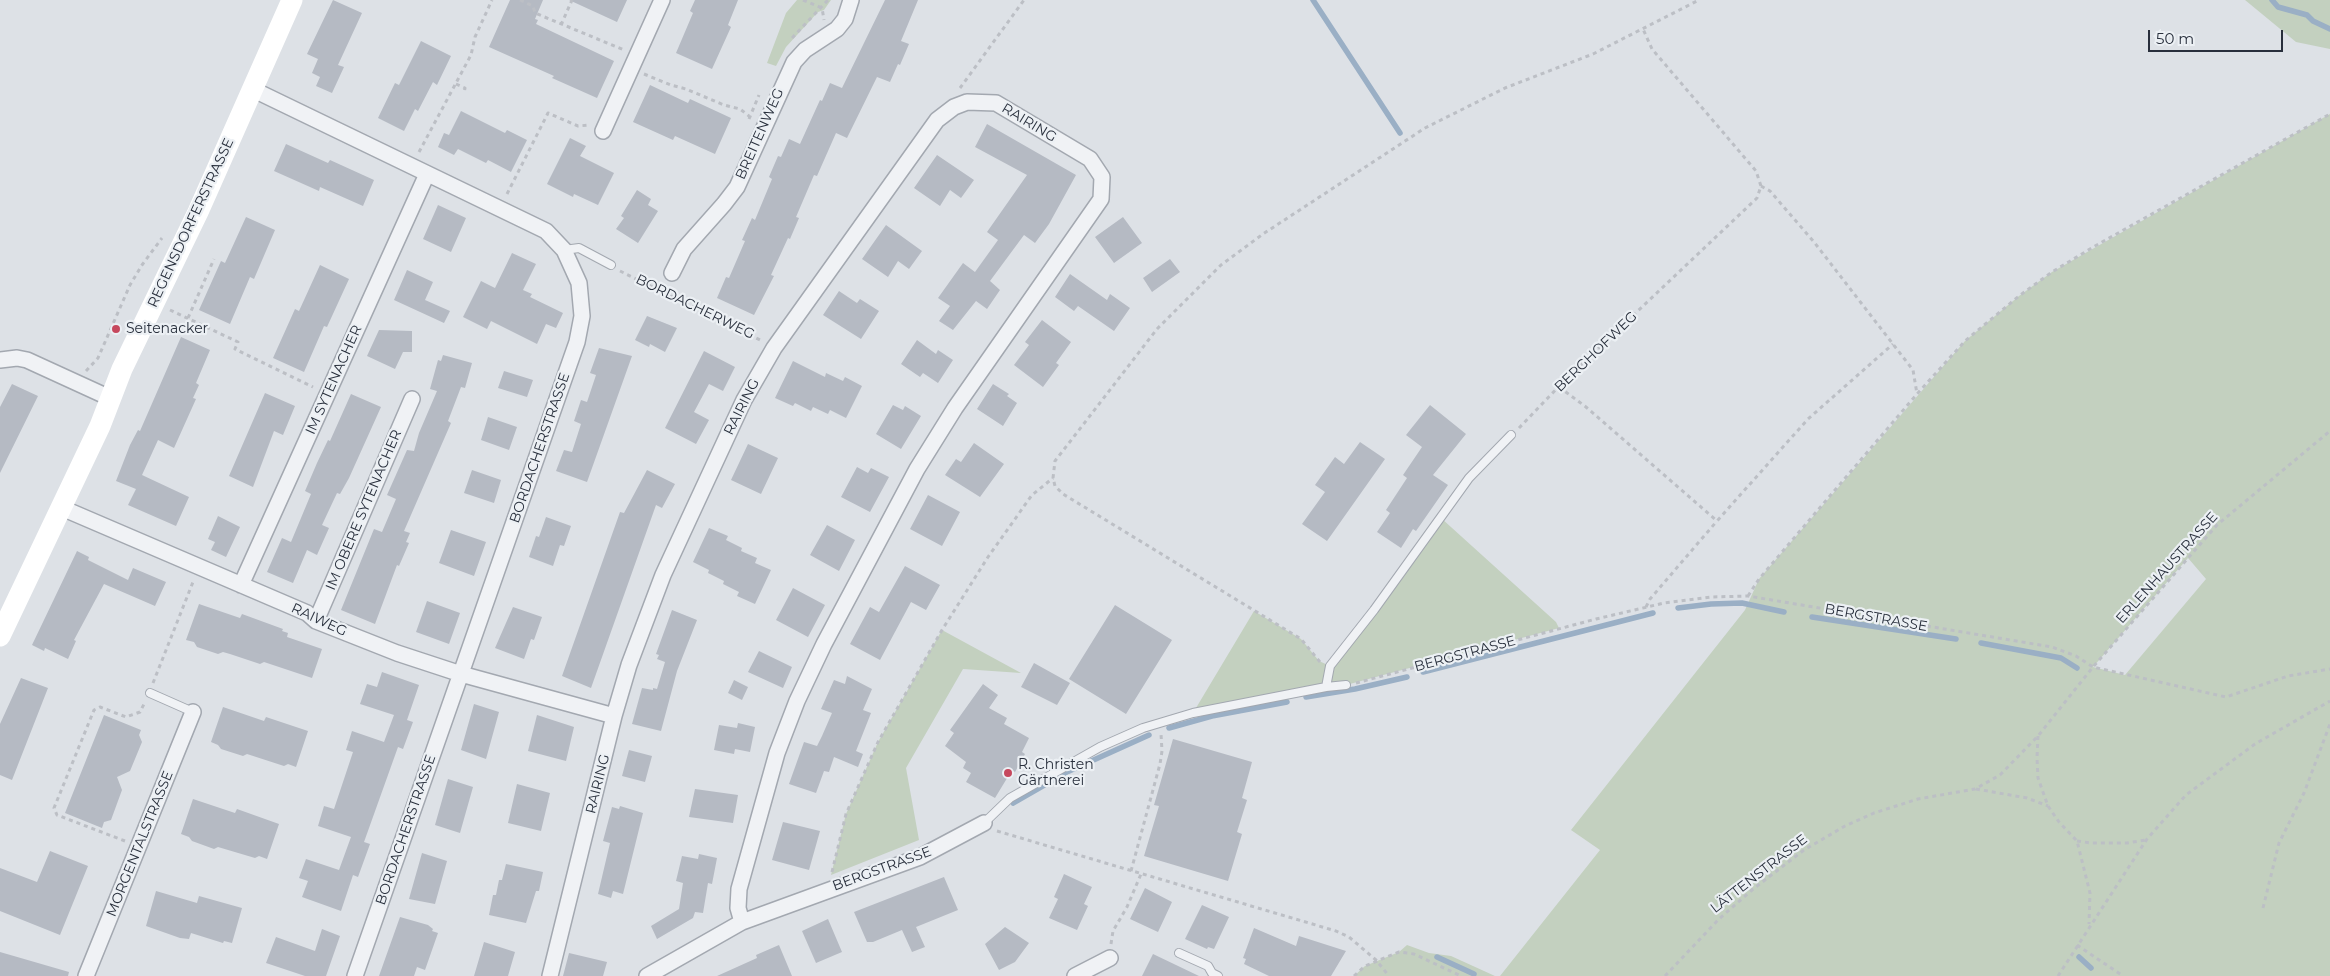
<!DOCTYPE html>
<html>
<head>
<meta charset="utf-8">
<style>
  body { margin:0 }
  #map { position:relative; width:2330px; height:976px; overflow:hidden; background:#dde1e6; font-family:Montserrat,sans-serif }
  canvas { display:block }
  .scale { position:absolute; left:2148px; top:30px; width:135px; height:22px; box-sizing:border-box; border:2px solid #282f3c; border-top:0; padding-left:6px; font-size:15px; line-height:18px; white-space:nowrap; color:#282f3c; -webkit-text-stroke:4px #ecf0f4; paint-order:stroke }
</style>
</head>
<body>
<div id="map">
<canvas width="2330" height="976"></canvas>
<div class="scale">50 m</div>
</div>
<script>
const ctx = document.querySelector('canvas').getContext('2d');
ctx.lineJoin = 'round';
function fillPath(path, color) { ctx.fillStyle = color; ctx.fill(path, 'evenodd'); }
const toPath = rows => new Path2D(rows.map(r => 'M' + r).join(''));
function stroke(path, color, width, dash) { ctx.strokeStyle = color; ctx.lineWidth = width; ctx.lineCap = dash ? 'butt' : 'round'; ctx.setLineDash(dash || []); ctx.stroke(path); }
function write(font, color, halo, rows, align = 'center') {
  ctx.font = font + ' Montserrat,sans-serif'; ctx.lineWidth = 4.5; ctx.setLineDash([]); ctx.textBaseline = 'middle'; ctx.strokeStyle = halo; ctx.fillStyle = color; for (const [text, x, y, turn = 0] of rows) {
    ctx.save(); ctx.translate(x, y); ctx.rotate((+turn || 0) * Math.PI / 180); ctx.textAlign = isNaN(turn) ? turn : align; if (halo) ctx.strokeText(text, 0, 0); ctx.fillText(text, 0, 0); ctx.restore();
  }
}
fillPath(toPath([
  [797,0,831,0,824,10,818,12,786,47,776,66,767,63,786,13],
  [2245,0,2330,0,2330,49,2296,42],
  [2330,114,2330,976,1500,976,1600,850,1571,830,1745,610,1759,579,1965,341,2019,296,2052,272],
  [2188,558,2206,579,2125,675,2093,667],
  [1441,518,1556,622,1559,628,1346,685,1193,713,1254,611,1301,639,1319,661,1330,666],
  [942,630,1021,673,963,669,906,768,919,840,831,875,846,814,878,742],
  [1407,945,1429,953,1451,956,1495,976,1354,976,1365,966,1399,952]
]), '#c3d0bf');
stroke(toPath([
  [1313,0,1400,133],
  [2272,0,2278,7,2307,15,2313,21,2330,29],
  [1678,608,1711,604,1742,603,1784,612],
  [1812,617,1956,639],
  [1981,643,2061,658,2077,668],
  [1423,672,1653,613],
  [1306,697,1355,689,1407,677],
  [1169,728,1212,716,1287,702],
  [1013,803,1067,772,1149,735],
  [1437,957,1474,974],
  [2079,957,2091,968]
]), '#9aafc5', 5.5);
fillPath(toPath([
  [333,0,362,13,338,65,344,67,332,93,316,86,320,77,312,73,318,59,307,54],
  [510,0,543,0,535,19,538,20,536,24,614,61,597,98,552,78,554,76,489,47],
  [569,0,627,0,617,22],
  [695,0,738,0,728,25,731,27,712,69,676,53,693,13,690,11],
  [885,0,918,0,901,41,909,44,900,65,898,64,890,82,877,77,847,138,836,133,817,176,814,175,796,217,799,218,790,239,788,238,771,275,774,276,754,315,717,298,726,277,729,278,745,241,742,240,752,218,755,220,772,179,769,177,778,156,781,157,789,139,800,144,820,100,822,101,830,83,842,88],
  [421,41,451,56,437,85,433,82,418,111,415,109,404,131,378,118,395,83,399,85],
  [650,85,688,103,690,99,731,118,715,154,675,136,673,140,633,122],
  [461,111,505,133,507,130,527,140,511,172,488,160,486,163,458,149,454,155,438,147,444,133,449,135],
  [987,124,1076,175,1049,224,1035,243,1024,235,990,281,1000,290,987,309,976,301,953,330,939,321,950,306,938,298,963,263,975,272,998,240,987,232,1027,175,975,147],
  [570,138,586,146,580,156,614,173,598,205,574,194,573,197,547,184],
  [286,144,328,163,330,160,374,180,363,206,320,187,319,191,274,171],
  [937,155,974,180,961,198,950,190,940,206,914,188],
  [637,190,651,199,648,205,658,211,638,243,616,229,624,218,621,216],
  [438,205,466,218,451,252,423,239],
  [246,217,275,230,254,279,250,277,230,324,199,310,221,261,225,263],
  [1123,217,1142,243,1114,263,1095,237],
  [886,225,922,251,909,269,898,261,888,277,862,259],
  [512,253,536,264,523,290,532,294,530,297,563,313,556,328,546,324,537,344,491,321,487,329,463,317,481,281,495,288],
  [1170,259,1180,272,1152,292,1143,278],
  [320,265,349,279,327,327,324,326,304,372,273,358,295,309,299,311],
  [407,270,433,282,425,300,450,311,444,323,394,300],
  [1070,274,1107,300,1110,294,1130,308,1114,331,1078,306,1074,311,1055,297],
  [839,291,857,303,860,299,879,311,861,339,823,315],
  [647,316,677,328,665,352,650,344,649,347,635,340],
  [1042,320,1071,342,1056,363,1059,365,1043,387,1014,365,1029,345,1025,342],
  [379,330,412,331,412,352,403,352,395,369,367,356],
  [181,337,210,350,196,383,199,385,193,398,196,399,174,448,158,440,142,475,189,497,176,526,128,505,136,489,116,481,130,445,138,430,140,431],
  [917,340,936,354,938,350,953,360,938,383,923,373,920,377,901,364],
  [599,348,632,356,587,482,556,471,564,450,572,452,581,424,574,421,581,400,587,402,596,375,590,373],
  [704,351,735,367,723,391,709,384,694,412,709,420,696,444,665,428],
  [443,355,472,363,465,388,461,387,448,421,451,423,404,531,410,533,406,542,409,543,399,566,397,565,375,624,341,610,374,529,382,532,396,499,387,495,407,450,414,451,419,433,437,391,430,389,438,360,441,361],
  [793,361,825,377,826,373,843,381,845,377,862,386,846,418,830,410,828,414,813,407,811,411,795,403,793,406,775,398],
  [504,371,533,380,527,397,498,388],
  [12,384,38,396,0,473,0,407],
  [993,384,1009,394,1007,396,1017,403,1003,426,977,409],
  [265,393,295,406,283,435,274,431,253,487,229,476],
  [351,394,381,407,349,478,340,494,337,493,322,525,329,528,317,555,307,550,293,583,267,572,282,538,291,542,311,494,305,491,317,463,328,440,330,441],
  [893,405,903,410,905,406,921,416,901,449,876,434],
  [1430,405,1466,434,1433,475,1448,485,1416,531,1413,529,1401,548,1377,532,1390,513,1386,510,1407,478,1403,475,1422,447,1406,435],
  [488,417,517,427,509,450,481,440],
  [1360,442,1385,459,1327,541,1302,524,1325,492,1315,485,1335,457,1344,464],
  [974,443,1004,464,980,497,945,475,956,459,961,462],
  [748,444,778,458,761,494,731,480],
  [857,467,868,473,871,468,889,477,870,512,841,497],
  [472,470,501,480,494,503,464,493],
  [647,470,675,484,662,508,656,505,591,688,562,676,620,512,624,513],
  [928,495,960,512,942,546,910,529],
  [218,516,240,527,226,557,211,550,215,542,208,539],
  [546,517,571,526,564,546,560,545,553,566,529,557,536,536,539,537],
  [827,525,855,540,839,571,810,555],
  [709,528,728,536,726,540,742,548,741,551,757,558,755,563,771,570,755,604,737,596,739,592,723,584,724,581,708,573,709,570,693,562],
  [451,530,486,542,474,576,439,563],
  [77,551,89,557,88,560,128,580,133,568,166,582,155,606,104,584,74,640,76,641,68,659,45,648,44,651,32,645],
  [905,566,940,585,926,610,911,602,880,660,850,644,870,607,879,612],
  [793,588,825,605,808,637,776,620],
  [427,601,460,613,449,644,416,632],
  [199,604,240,618,242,614,283,629,282,631,288,633,287,637,322,649,312,678,264,662,260,664,230,654,223,652,218,654,197,647,194,642,186,640],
  [1115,605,1172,640,1126,714,1069,679],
  [513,607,542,617,534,640,531,639,524,659,495,648],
  [672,610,697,620,677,671,661,731,632,724,642,688,653,690,653,688,657,689,665,662,657,659,659,655,656,654],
  [759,651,792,667,783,688,748,672],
  [1034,663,1070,683,1057,705,1021,687],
  [382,672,419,685,407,720,413,722,403,749,398,747,364,842,370,844,358,877,353,875,341,911,302,897,308,881,299,878,306,859,339,870,351,837,318,826,324,806,334,809,353,752,346,750,352,731,384,742,394,715,360,704,367,684,377,687],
  [847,676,872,689,863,710,871,713,856,751,863,754,858,767,834,757,829,772,824,771,816,793,789,784,804,742,817,746,822,736,832,713,821,709,834,680,845,684],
  [21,678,48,688,12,780,0,775,0,724],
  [734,680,748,687,742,700,728,693],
  [983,684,998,695,989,708,1007,718,1004,724,1029,738,1022,752,1025,754,1015,772,1012,770,995,798,966,782,971,773,963,768,966,762,945,746,954,733,950,730],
  [474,704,499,712,486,759,461,750],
  [223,707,264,721,266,717,308,731,296,767,288,764,284,766,247,754,243,756,221,749,218,745,211,742],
  [104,715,141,730,139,735,142,742,130,771,117,777,122,790,111,820,104,822,102,828,65,813],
  [537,715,574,727,566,761,528,751],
  [738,723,755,727,750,752,735,749,734,754,714,750,719,725,737,728],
  [1173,739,1252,762,1242,798,1247,800,1237,832,1242,834,1228,881,1144,856,1159,806,1154,805],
  [629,750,652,756,645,782,622,776],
  [448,779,473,787,460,833,435,825],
  [517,784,550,793,541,831,508,823],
  [695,789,738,795,733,823,689,817],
  [193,799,235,813,237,809,279,824,267,859,259,856,255,858,218,847,214,849,192,841,189,837,181,834],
  [620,806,643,813,623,894,613,891,611,898,598,894,610,843,603,841,612,807,619,809],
  [783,822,820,831,809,870,772,860],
  [50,851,88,866,60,935,0,911,0,868,37,882],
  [422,853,447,861,435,904,409,899],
  [699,854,717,858,712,884,708,883,703,913,695,912,693,918,657,939,651,926,679,909,683,883,676,881,682,856,698,859],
  [506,864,543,872,539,891,536,891,526,923,489,915,493,895,496,895,499,880,502,880],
  [1064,874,1092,887,1084,904,1088,906,1077,930,1049,918,1058,899,1054,897],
  [944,877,958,910,916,927,925,947,912,952,902,930,873,942,867,942,854,912],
  [1145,888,1172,902,1158,932,1130,919],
  [156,891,197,903,199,896,242,908,232,943,224,941,223,943,191,933,189,939,180,938,146,926],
  [1202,905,1229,917,1214,949,1208,947,1207,949,1185,939],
  [400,917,428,925,433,929,432,931,438,933,425,970,417,967,414,976,379,976],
  [828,919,842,952,816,963,802,931],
  [1005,927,1029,943,1015,962,999,970,985,944],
  [1254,928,1296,946,1299,936,1346,951,1331,976,1269,976,1244,964,1246,959,1243,958],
  [322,929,340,936,326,976,305,976,266,963,276,937,315,951],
  [484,942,515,952,508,976,474,976],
  [779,945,792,976,717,976,757,958,756,955],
  [0,952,69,972,68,976,0,976],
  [569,953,607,962,603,976,563,976],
  [1153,954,1199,976,1142,976]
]), '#b5bac3');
const lane = toPath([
  [564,250,579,248,611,265],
  [1326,687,1330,666,1374,610,1469,478,1511,435],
  [150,693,193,712],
  [984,823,1010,798,1100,747,1143,728,1193,713,1326,687,1346,685],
  [1179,953,1208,966,1212,973,1218,976]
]);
const street = toPath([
  [252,89,546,231,564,250,579,283,582,316,577,342,355,976],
  [603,131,662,0],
  [672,273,684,249,724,204,737,187,794,62,805,50,837,29,845,19,851,0],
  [0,360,17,358,27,360,110,398],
  [62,508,307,613,316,621,397,653,461,674,614,716],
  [241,585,427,174],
  [316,621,412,399],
  [86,976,193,712],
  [550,976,614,716,629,665,663,575,744,400,774,348,937,120,954,107,967,102,996,103,1090,159,1102,177,1101,199,955,408,917,469,824,644,797,701,777,753,739,889,738,908,742,922],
  [647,976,742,922,920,857,984,823],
  [1075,976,1110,958]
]);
stroke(lane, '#a3a8b0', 10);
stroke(street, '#a3a8b0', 18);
stroke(toPath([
  [520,0,533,6,535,13,624,50],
  [803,0,822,8,824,20],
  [561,25,572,0],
  [792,38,828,0],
  [644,74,671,85,686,89,724,105,740,109,749,116],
  [456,84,465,88,464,94],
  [960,88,1024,0],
  [749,119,759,95],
  [419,152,471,55,475,37,492,0],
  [1761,186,1770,191,1814,242,1913,370,1917,394],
  [507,194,548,113,578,126,590,125],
  [620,271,760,340],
  [170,310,238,342,235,349,313,387],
  [188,318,214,259],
  [86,371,98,358,130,285,142,265,162,238],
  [1559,387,1586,407,1717,521,1808,419,1893,344],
  [1519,428,1565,380,1757,198,1761,186,1756,171,1652,49,1643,29],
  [1748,596,1759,579,1917,394,1965,341,2019,296,2052,272,2095,246,2330,114],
  [1646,607,1650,599,1717,521],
  [1320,662,1301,639,1063,494,1055,486,1053,478,1055,461,1157,329,1221,265,1263,234,1425,128,1505,88,1593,54,1699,0],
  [153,683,193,582],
  [1356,683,1596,619,1664,603,1711,597,1748,596,2052,647,2076,656,2093,667,2226,697,2288,676,2330,669],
  [2038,736,2037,758,2038,778,2048,806,2059,822,2077,841,2090,893,2089,924],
  [1976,789,2027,798,2048,806],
  [997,831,1336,931,1349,937,1376,960,1389,976],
  [125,841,57,815,54,808,94,710,100,707,126,717,140,712,145,702],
  [2077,841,2091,843,2127,843,2146,840],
  [1131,871,1160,764,1162,751,1161,734],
  [832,872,846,814,878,742,942,630,988,557,1032,495,1053,478],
  [2263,908,2279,843,2304,793,2330,724],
  [1111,944,1113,931,1127,907,1141,874],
  [2077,945,2123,976],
  [1354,976,1365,966,1399,952,1414,954,1461,976],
  [1665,976,1719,919,1752,890,1804,850,1845,826,1874,813,1918,799,1975,789,2000,775,2038,736,2093,667,2217,525,2330,431],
  [2058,976,2147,839,2186,795,2255,744,2330,701]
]), '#bcbfc5', 3, [4, 4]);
stroke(lane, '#f0f2f5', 8);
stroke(street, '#f0f2f5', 15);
stroke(toPath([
  [0,636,100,426,122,369,198,212,292,0]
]), '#fff', 21);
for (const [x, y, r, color] of [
  [116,329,5,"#c6485d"],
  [1008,773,5,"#c6485d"]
]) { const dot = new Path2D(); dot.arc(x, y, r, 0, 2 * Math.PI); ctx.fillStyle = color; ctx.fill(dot); stroke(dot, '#ecf0f4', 2); }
write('14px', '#282f3c', '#ecf0f4', [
  ["RAIRING",1029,123,31],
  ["BREITENWEG",760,134,-66],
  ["REGENSDORFERSTRASSE",191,223,-65],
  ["BORDACHERWEG",695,307,26],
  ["BERGHOFWEG",1596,352,-44],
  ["IM SYTENACHER",334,380,-66],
  ["RAIRING",742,407,-63],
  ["BORDACHERSTRASSE",540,448,-71],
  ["IM OBERE SYTENACHER",364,510,-67],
  ["ERLENHAUSTRASSE",2167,568,-48],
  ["BERGSTRASSE",1876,618,10],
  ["RAIWEG",319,620,25],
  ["BERGSTRASSE",1465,654,-15],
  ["RAIRING",598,784,-76],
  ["BORDACHERSTRASSE",406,830,-71],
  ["MORGENTALSTRASSE",140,844,-68],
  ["BERGSTRASSE",882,869,-20],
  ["LÄTTENSTRASSE",1759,874,-38]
]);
write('14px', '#282f3c', '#ecf0f4', [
  ["Seitenacker",126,329],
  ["R. Christen",1018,765],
  ["Gärtnerei",1018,781]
], 'left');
</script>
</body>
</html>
